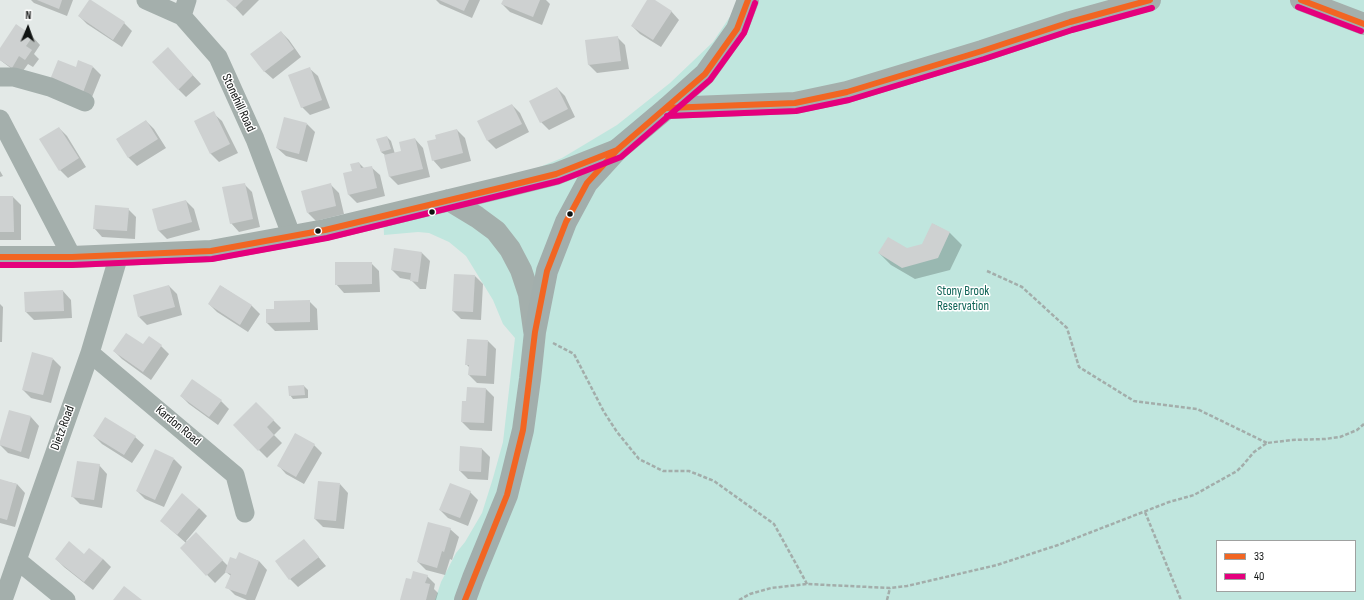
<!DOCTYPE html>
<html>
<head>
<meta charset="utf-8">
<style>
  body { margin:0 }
  #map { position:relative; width:1364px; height:600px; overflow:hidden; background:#e3e9e7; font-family:"Sofia Sans Condensed",sans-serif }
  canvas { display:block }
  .legend { position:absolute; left:1216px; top:540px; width:140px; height:52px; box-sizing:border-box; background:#fff; border:1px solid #9fa1a0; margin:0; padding:5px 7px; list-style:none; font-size:12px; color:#101312 }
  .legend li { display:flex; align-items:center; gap:8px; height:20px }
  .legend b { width:20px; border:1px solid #9fa1a0 }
  .north { position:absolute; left:8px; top:8px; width:40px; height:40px; -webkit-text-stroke:3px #fff; paint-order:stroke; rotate:2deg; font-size:11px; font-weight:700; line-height:16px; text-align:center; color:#101312 }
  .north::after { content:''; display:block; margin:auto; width:14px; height:18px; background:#101312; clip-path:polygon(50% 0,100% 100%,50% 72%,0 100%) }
</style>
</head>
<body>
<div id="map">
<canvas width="1364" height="600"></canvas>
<ul class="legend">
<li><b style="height:5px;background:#f26522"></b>33</li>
<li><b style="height:5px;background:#e5007d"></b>40</li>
</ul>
<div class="north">N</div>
</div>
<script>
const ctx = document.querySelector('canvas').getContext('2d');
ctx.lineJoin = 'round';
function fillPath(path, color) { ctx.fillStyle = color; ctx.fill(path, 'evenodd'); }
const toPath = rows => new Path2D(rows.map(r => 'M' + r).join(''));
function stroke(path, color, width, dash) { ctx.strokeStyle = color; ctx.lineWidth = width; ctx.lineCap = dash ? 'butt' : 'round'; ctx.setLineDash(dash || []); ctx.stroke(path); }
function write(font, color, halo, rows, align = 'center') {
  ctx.font = font + ' "Sofia Sans Condensed",sans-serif'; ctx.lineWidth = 3; ctx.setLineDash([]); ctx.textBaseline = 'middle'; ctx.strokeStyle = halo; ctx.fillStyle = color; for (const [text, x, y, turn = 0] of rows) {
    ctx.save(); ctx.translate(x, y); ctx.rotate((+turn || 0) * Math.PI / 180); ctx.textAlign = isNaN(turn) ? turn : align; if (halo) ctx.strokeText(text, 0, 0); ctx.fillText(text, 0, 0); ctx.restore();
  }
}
fillPath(toPath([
  [741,0,1364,0,1364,600,435,600,441,582,456,553,465,542,482,513,493,478,503,442,515,338,503,324,493,300,466,256,449,242,429,233,418,232,384,235,383,208,507,180,562,158,617,125,670,83,713,42],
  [1217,541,1355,541,1355,591,1217,591]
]), '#c0e6de');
fillPath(toPath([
  [31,0,73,0,67,16,34,3],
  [228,0,259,0,243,16],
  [436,0,480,0,472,18,440,4],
  [504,0,546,0,550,4,542,25,510,12,502,4],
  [648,0,653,0,671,11,679,20,661,47,640,34,632,26],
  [79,16,124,23,132,31,122,47,87,24],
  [281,32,289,40,301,57,273,79,264,71],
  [32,36,40,45,34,54,39,59,33,67,28,64,20,75,0,60,0,50],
  [617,37,625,45,629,69,597,73,589,65,586,41],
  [176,57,201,84,186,97,178,89],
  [93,67,101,75,90,102,58,90],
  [309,68,318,76,330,108,310,115,302,107],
  [557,88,565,96,575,117,549,130,541,122],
  [512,105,520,113,529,132,496,149,488,141,479,122],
  [213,113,222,121,238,153,219,162,211,154,195,122],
  [146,121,154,129,166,148,137,166,129,158,117,139],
  [307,124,315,132,307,162,286,156,277,148],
  [59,128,67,136,86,167,68,178,60,170],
  [457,130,465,138,471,161,441,169,433,160,437,140],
  [387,137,391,141,395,154,402,152,415,139,423,148,430,177,398,185,390,177,385,155,381,152,378,140],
  [359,163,365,169,371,167,380,175,385,196,357,203,349,195,353,172],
  [0,171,3,176,0,177],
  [244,184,252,192,260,227,239,232,231,223],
  [330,184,339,193,344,214,316,221,308,213],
  [0,197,13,197,21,205,21,240,0,240],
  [186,201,194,209,200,230,167,239,159,231,153,210],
  [128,209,136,217,135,239,102,237,94,228],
  [933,224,950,233,962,245,950,270,915,279,891,265,879,253,907,249,923,245],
  [395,249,422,253,430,261,426,289,420,289,411,280,400,278,392,270],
  [371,263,379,271,380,292,344,293,336,284],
  [475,276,483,284,481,320,461,319,453,311],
  [169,286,177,294,182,315,147,325,139,317],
  [221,286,252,306,260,314,248,332,217,312,209,304],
  [63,291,71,300,72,318,34,320,26,312],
  [309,301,317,309,318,330,275,331,267,323,275,310],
  [0,304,3,307,2,342,0,342],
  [488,341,496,349,494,384,477,383,469,375,469,367,466,364],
  [143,346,161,346,169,354,151,380,122,359,114,351],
  [53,359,61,367,51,403,31,398,23,390],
  [304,386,308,390,308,398,293,399,290,395],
  [468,388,486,389,494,397,492,431,470,430,462,422,467,402],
  [181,396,221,401,229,409,218,425,189,404],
  [256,403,281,428,274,435,282,443,267,458,234,425],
  [10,411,31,417,39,426,29,459,8,453,0,445],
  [94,436,135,437,144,445,132,463,102,444],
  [314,445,322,453,304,484,286,474,278,465],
  [461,447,482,449,490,457,488,480,468,479,460,471],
  [174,459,182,467,164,507,145,499,137,491],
  [99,465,107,474,102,508,80,504,72,496],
  [0,480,17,484,25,493,15,527,0,523],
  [340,484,348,493,344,529,323,527,315,519],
  [470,492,478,500,468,526,448,518,440,510],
  [199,508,207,516,186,541,187,542,196,534,228,566,237,561,240,554,259,561,267,570,255,600,247,600,235,595,227,587,231,576,226,572,215,583,181,548,186,543,161,521],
  [450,529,459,537,452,560,450,559,445,575,426,570,418,562],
  [304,540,326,566,298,587,290,579],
  [84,555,103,559,111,567,93,590,64,567,56,559],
  [427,576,435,584,434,589,438,593,436,600,401,600,411,581]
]), '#0003');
fillPath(toPath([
  [37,0,62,0,59,9],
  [89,0,91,0,125,22,113,40,78,16],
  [226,0,243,0,235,8],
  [439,0,469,0,464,11],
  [503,0,540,0,533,17,501,4],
  [647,0,655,0,672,11,653,40,631,26],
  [16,24,33,36,26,46,32,50,25,60,19,56,12,68,0,60,0,48],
  [281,31,294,49,264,72,250,54],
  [618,36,621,61,588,65,585,40],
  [168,47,193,75,178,90,152,62],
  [58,60,76,67,78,60,93,66,82,95,49,82],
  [310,67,322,100,301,108,288,75],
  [557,87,568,109,540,123,529,101],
  [512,104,522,124,487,141,477,121],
  [214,111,230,144,210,154,194,121],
  [284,117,307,123,299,154,276,148],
  [146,120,158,139,128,158,116,139],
  [59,127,79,158,59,171,39,139],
  [457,129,463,153,432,161,427,141,436,139,435,135],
  [387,136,391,149,381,152,376,139],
  [415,138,423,169,389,177,384,155,401,151,399,142],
  [359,162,361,168,372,166,377,188,348,195,343,173,352,171,350,164],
  [245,183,253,219,230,224,222,187],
  [331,183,336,206,307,213,301,191],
  [0,196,13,196,14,232,0,232],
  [186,200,192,222,158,231,152,209],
  [95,205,129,208,127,231,93,229],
  [932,223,950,232,938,258,902,268,878,253,888,237,907,248,922,244],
  [394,248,422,252,418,282,410,281,411,273,391,270],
  [335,262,372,262,372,284,335,285],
  [454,274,475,275,473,312,452,311],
  [169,285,175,307,138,317,133,295],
  [220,285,252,305,240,325,208,304],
  [63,290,64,311,25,312,24,292],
  [310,300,310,322,266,323,266,309,274,309,274,301],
  [126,333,143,344,149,336,162,345,143,372,113,351],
  [467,339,488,340,486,376,468,375,469,365,465,365],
  [32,352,53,358,43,395,22,390],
  [192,379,222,400,209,417,180,396],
  [304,385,305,395,289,396,288,386],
  [467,387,486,388,484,423,461,422,462,401,466,401],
  [256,402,274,420,267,427,274,435,258,451,233,425],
  [9,410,31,416,21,452,0,445,0,441],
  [105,417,136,436,124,455,93,436],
  [295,433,315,444,296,477,277,466],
  [460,446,482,448,481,472,459,471],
  [155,449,174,458,155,500,136,491],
  [77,461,100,464,94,500,71,497],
  [0,479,17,484,7,520,0,518],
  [318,481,340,483,336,521,314,519],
  [450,483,471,491,460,518,439,510],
  [182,493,199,508,177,535,160,521],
  [428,522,451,528,444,552,442,551,437,568,417,562],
  [196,532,223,560,206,576,180,548],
  [304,539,319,557,289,580,275,561],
  [69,541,84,554,89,548,103,559,84,582,55,559],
  [239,552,259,561,246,595,225,588,231,574,225,572,230,557,236,559],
  [413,571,428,575,425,583,430,584,426,600,400,600,406,578,411,579],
  [124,586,142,600,113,600]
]), '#ced1d1');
stroke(toPath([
  [987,271,1022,287,1067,328,1079,367,1134,401,1197,409,1267,443],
  [553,343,574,354,604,412,617,432,639,459,663,471,689,471,714,481,774,524,807,584],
  [1145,512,1181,600],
  [739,600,750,594,771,588,807,584,890,588,907,586,997,565,1058,545,1169,502,1194,495,1237,471,1243,465,1254,452,1267,443,1291,440,1325,439,1340,437,1357,430,1364,424],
  [887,600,890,588]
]), '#a3adaa', 2.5, [4, 2]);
stroke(toPath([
  [146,0,182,16,218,57,255,139,292,237],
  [182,16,187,0],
  [0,77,14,77,50,87,85,102],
  [0,119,72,257],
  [90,353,235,475,245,513],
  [17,560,66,600],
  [3,600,90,353,119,255]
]), '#a4afac', 19);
stroke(toPath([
  [1301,0,1364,24],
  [667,108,795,103,847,92,982,51,1070,22,1150,0],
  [449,200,477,217,496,231,510,249,521,270,529,294,534,330],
  [0,257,72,257,211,251,325,230,508,186,556,174,617,150]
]), '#a4afac', 22);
stroke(toPath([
  [465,600,473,578,507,495,523,430,530,379,535,332,547,271,566,222,587,183,617,150,667,108,705,74,737,29,748,0]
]), '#a2aeac', 22);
stroke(toPath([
  [1301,0,1364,24],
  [667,108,795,103,847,92,982,51,1070,22,1150,0],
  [0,257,72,257,211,251,325,230,508,186,556,174,617,150],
  [465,600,507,495,523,430,535,332,547,271,566,222,587,183,617,150,705,74,737,29,748,0]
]), '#f26522', 6);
stroke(toPath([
  [1298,7,1361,31],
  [667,116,796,111,849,100,984,59,1072,30,1152,8],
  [0,265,72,265,212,259,327,238,559,181,621,157,710,80,744,33,755,3]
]), '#e5007d', 6);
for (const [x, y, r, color] of [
  [432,212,3.5,"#101312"],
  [570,214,3.5,"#101312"],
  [318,231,3.5,"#101312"]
]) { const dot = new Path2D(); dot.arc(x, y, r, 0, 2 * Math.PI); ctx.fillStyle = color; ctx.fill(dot); stroke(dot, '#fff', 1.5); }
write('13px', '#101312', '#fff', [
  ["Stonehill Road",238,103,65],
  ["Kardon Road",178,426,40],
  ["Dietz Road",63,428,-70]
]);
write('13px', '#0f6356', '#fff', [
  ["Stony Brook",963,292],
  ["Reservation",963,307]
]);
</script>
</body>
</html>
